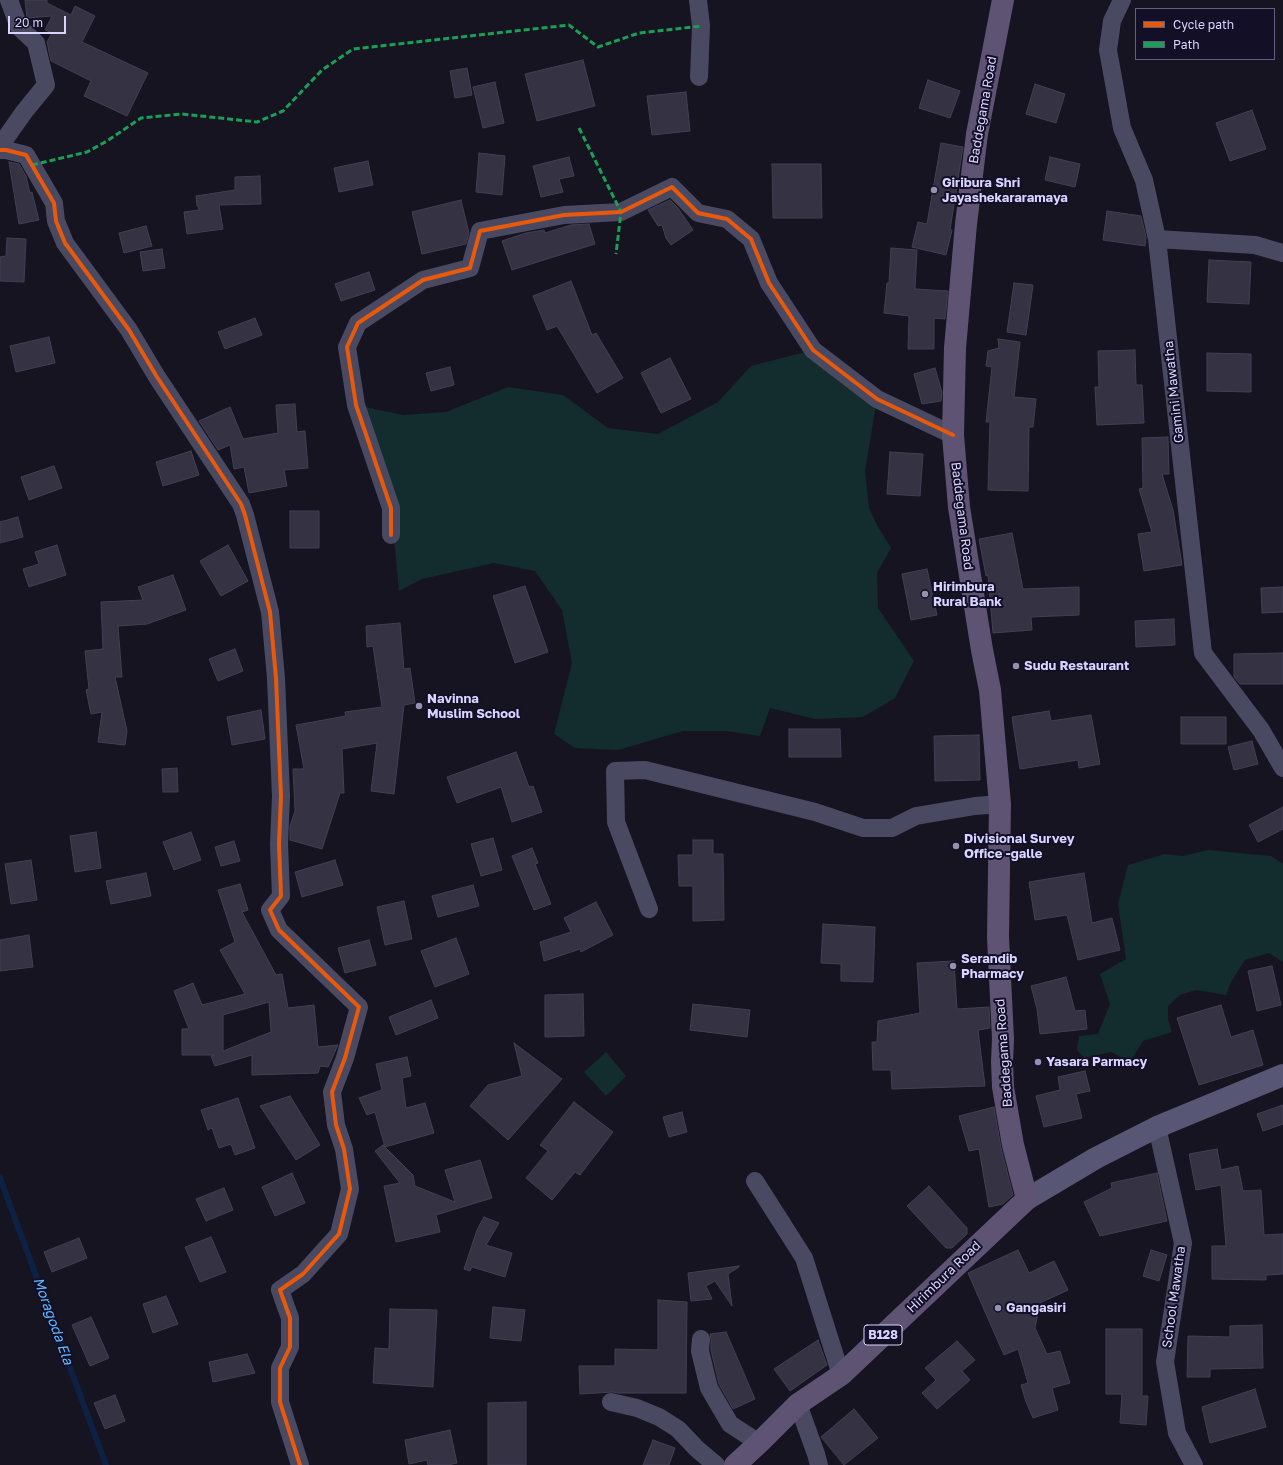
<!DOCTYPE html>
<html>
<head>
<meta charset="utf-8">
<style>
  body { margin:0 }
  #map { position:relative; width:1283px; height:1465px; overflow:hidden; background:#161421; font-family:"Golos Text",sans-serif }
  canvas { display:block }
  .legend { position:absolute; left:1135px; top:8px; width:140px; height:52px; box-sizing:border-box; background:#130f26; border:1px solid #625e7d; margin:0; padding:5px 7px; list-style:none; font-size:12px; color:#d9d4ff }
  .legend li { display:flex; align-items:center; gap:8px; height:20px }
  .legend b { width:20px; border:1px solid #625e7d }
  .scale { position:absolute; left:8px; top:16px; width:58px; height:18px; box-sizing:border-box; border:2px solid #d9d4ff; border-top:0; padding-left:5px; font-size:12px; line-height:14px; white-space:nowrap; color:#d9d4ff; -webkit-text-stroke:3px #130f26; paint-order:stroke }
</style>
</head>
<body>
<div id="map">
<canvas width="1283" height="1465"></canvas>
<ul class="legend">
<li><b style="height:5px;background:#e8590c"></b>Cycle path</li>
<li><b style="height:5px;background:#1a9f57"></b>Path</li>
</ul>
<div class="scale">20 m</div>
</div>
<script>
const ctx = document.querySelector('canvas').getContext('2d');
ctx.lineJoin = 'round';
function fillPath(path, color) { ctx.fillStyle = color; ctx.fill(path, 'evenodd'); }
const toPath = rows => new Path2D(rows.map(r => 'M' + r).join(''));
function stroke(path, color, width, dash) { ctx.strokeStyle = color; ctx.lineWidth = width; ctx.lineCap = dash ? 'butt' : 'round'; ctx.setLineDash(dash || []); ctx.stroke(path); }
function write(font, color, halo, rows, align = 'center') {
  ctx.font = font + ' "Golos Text",sans-serif'; ctx.lineWidth = 4; ctx.setLineDash([]); ctx.textBaseline = 'middle'; ctx.strokeStyle = halo; ctx.fillStyle = color; for (const [text, x, y, turn = 0] of rows) {
    ctx.save(); ctx.translate(x, y); ctx.rotate((+turn || 0) * Math.PI / 180); ctx.textAlign = isNaN(turn) ? turn : align; if (halo) ctx.strokeText(text, 0, 0); ctx.fillText(text, 0, 0); ctx.restore();
  }
}
fillPath(toPath([
  [813,350,877,399,865,471,869,508,877,525,891,548,877,573,878,608,914,661,895,698,863,717,815,719,770,708,760,736,726,731,683,731,618,750,575,748,554,734,572,663,562,610,535,571,494,563,422,579,399,591,391,508,356,405,403,415,446,412,508,387,563,395,608,428,658,434,718,402,751,366],
  [1208,850,1271,856,1283,864,1283,962,1269,953,1245,960,1231,982,1226,995,1196,990,1180,995,1168,1006,1168,1019,1172,1032,1143,1041,1130,1062,1111,1052,1084,1058,1077,1050,1079,1036,1098,1034,1110,1004,1100,974,1126,959,1118,904,1128,865,1165,854,1183,856],
  [606,1052,626,1076,606,1096,584,1072]
]), '#132c2d');
stroke(toPath([
  [0,1178,106,1465]
]), '#0d2144', 6);
const building = toPath([
  [25,0,47,0,47,3,71,15,75,6,95,16,82,42,148,73,127,116,84,96,91,81,51,61,47,42,52,33,45,30,52,16,27,18,25,0],
  [583,60,595,106,537,121,525,74,583,60],
  [467,68,472,95,455,98,450,71,467,68],
  [928,80,960,91,950,118,919,108,928,80],
  [495,82,504,123,483,128,473,87,495,82],
  [1035,84,1065,94,1056,123,1026,114,1035,84],
  [686,92,690,131,652,135,647,96,686,92],
  [1252,110,1266,149,1230,161,1216,123,1252,110],
  [941,143,963,147,950,230,952,230,946,255,912,247,918,222,927,224,941,143],
  [479,153,505,156,502,195,476,192,479,153],
  [569,157,574,176,559,179,563,192,541,197,533,166,569,157],
  [1050,157,1080,164,1075,187,1045,180,1050,157],
  [368,161,373,185,339,192,334,168,368,161],
  [9,162,19,164,26,176,30,193,32,192,39,220,19,224,9,162],
  [772,164,821,164,822,218,773,218,772,164],
  [260,176,261,204,219,205,223,229,187,234,184,212,199,210,198,206,197,206,196,196,235,190,235,177,260,176],
  [461,200,469,233,466,244,422,254,412,212,461,200],
  [670,200,678,208,693,230,671,245,666,238,662,225,658,226,648,210,670,200],
  [1107,211,1141,216,1146,237,1145,246,1103,240,1107,211],
  [589,224,595,244,512,270,502,241,526,233,544,230,545,233,571,225,589,224],
  [146,226,152,246,124,253,119,233,146,226],
  [7,238,26,239,24,282,0,281,0,257,6,256,7,238],
  [891,248,917,250,915,289,948,291,945,319,934,318,934,349,908,349,909,316,884,313,887,283,889,283,891,248],
  [162,249,165,268,143,271,140,252,162,249],
  [1209,260,1251,262,1249,304,1207,302,1209,260],
  [369,272,375,290,341,301,335,284,369,272],
  [571,281,592,335,596,333,623,378,597,393,557,326,547,330,533,296,571,281],
  [1014,283,1033,285,1026,335,1007,332,1014,283],
  [255,318,262,335,225,349,218,332,255,318],
  [49,337,55,363,16,372,10,346,49,337],
  [998,339,1020,342,1014,397,1036,399,1033,427,1029,427,1028,491,988,490,990,422,986,422,992,367,986,366,988,351,999,348,998,339],
  [1135,350,1136,385,1142,385,1144,423,1097,425,1095,387,1099,387,1098,351,1135,350],
  [1207,353,1251,354,1251,392,1207,391,1207,353],
  [670,358,691,399,661,413,641,373,670,358],
  [450,367,454,385,431,391,426,373,450,367],
  [935,368,942,392,941,401,922,404,914,374,935,368],
  [295,404,297,432,305,431,308,468,284,470,287,486,249,493,244,467,234,469,230,445,218,450,199,421,230,407,243,439,278,433,276,405,295,404],
  [1168,437,1169,474,1162,474,1173,510,1182,565,1144,571,1138,534,1152,532,1139,489,1143,488,1142,438,1168,437],
  [191,451,199,475,163,486,156,462,191,451],
  [890,452,923,454,920,496,887,494,890,452],
  [54,466,62,488,29,500,21,477,54,466],
  [290,511,319,511,319,548,290,548,290,511],
  [18,517,23,537,0,543,0,522,18,517],
  [1012,533,1023,589,1079,587,1079,615,1031,617,1032,630,993,633,988,575,986,576,979,539,1012,533],
  [57,545,66,575,29,587,23,569,39,564,35,552,57,545],
  [228,545,248,581,221,596,200,561,228,545],
  [927,569,937,615,911,620,902,574,927,569],
  [173,575,186,610,147,624,118,626,122,677,115,677,127,731,125,745,98,742,102,712,91,714,86,690,89,689,85,651,103,649,101,602,143,600,138,587,173,575],
  [525,586,548,652,515,663,493,596,525,586],
  [1283,587,1283,612,1262,613,1261,588,1283,587],
  [1174,619,1175,645,1136,647,1135,621,1174,619],
  [400,623,404,669,410,668,415,703,404,705,394,794,371,791,377,743,342,749,344,793,340,793,322,849,290,840,290,826,295,811,293,769,304,769,296,725,346,716,345,712,382,707,373,646,367,647,366,626,400,623],
  [235,649,243,671,218,681,209,659,235,649],
  [1283,653,1283,684,1240,684,1234,677,1234,654,1283,653],
  [261,710,265,739,232,745,227,717,261,710],
  [1049,711,1051,721,1091,715,1100,764,1079,768,1078,760,1020,769,1012,717,1049,711],
  [1181,717,1226,717,1226,744,1181,744,1181,717],
  [789,729,840,729,841,757,789,757,789,729],
  [979,735,980,780,935,781,934,736,979,735],
  [1252,741,1258,764,1234,770,1228,747,1252,741],
  [516,752,529,787,533,786,542,812,512,822,501,787,457,803,447,777,516,752],
  [177,768,178,792,163,792,162,769,177,768],
  [1283,807,1283,829,1258,842,1249,825,1283,807],
  [96,832,101,868,75,872,70,836,96,832],
  [191,832,201,860,174,870,163,842,191,832],
  [493,838,502,870,481,876,471,844,493,838],
  [693,840,713,840,713,854,723,854,724,920,693,921,693,886,679,886,678,855,693,855,693,840],
  [234,841,240,861,221,866,215,847,234,841],
  [532,848,538,863,535,864,551,904,534,910,512,856,532,848],
  [31,860,37,900,11,904,5,864,31,860],
  [335,860,343,885,302,897,295,872,335,860],
  [146,873,151,896,111,904,106,881,146,873],
  [1084,873,1092,923,1112,918,1120,950,1078,960,1067,915,1035,920,1029,882,1084,873],
  [240,884,248,910,242,912,276,975,282,974,288,1008,314,1005,318,1047,338,1045,328,1067,320,1066,318,1073,252,1075,252,1055,215,1066,211,1056,214,1055,182,1055,182,1029,189,1029,174,991,193,983,202,1005,245,994,220,950,235,942,218,890,240,884],
  [269,1002,271,1032,223,1051,223,1015,269,1002],
  [473,885,479,906,438,917,432,896,473,885],
  [404,901,412,939,385,945,377,907,404,901],
  [596,902,613,935,581,952,580,949,544,961,540,942,571,932,564,918,596,902],
  [823,924,875,927,873,982,841,981,841,964,821,963,823,924],
  [29,935,33,967,0,971,0,940,29,935],
  [456,938,469,974,435,987,421,951,456,938],
  [369,940,376,965,345,973,338,948,369,940],
  [954,961,957,1009,989,1007,990,1028,978,1030,985,1086,892,1089,891,1070,873,1070,872,1042,877,1042,878,1021,920,1013,917,963,954,961],
  [1272,966,1281,1005,1257,1011,1248,971,1272,966],
  [1066,977,1075,1011,1085,1010,1087,1029,1040,1034,1037,1009,1031,986,1066,977],
  [583,994,584,1036,545,1037,545,995,583,994],
  [431,1000,438,1018,396,1035,389,1017,431,1000],
  [693,1004,750,1010,747,1037,690,1030,693,1004],
  [1221,1005,1231,1037,1253,1030,1263,1065,1199,1085,1177,1018,1221,1005],
  [514,1043,562,1079,508,1140,470,1106,488,1085,522,1076,514,1043],
  [407,1057,411,1076,402,1078,406,1108,425,1103,434,1133,385,1147,375,1112,367,1115,359,1098,382,1090,376,1064,407,1057],
  [1085,1071,1090,1091,1076,1094,1082,1118,1044,1127,1036,1096,1060,1090,1058,1077,1085,1071],
  [290,1096,320,1145,296,1160,260,1106,290,1096],
  [238,1098,255,1148,235,1155,231,1144,219,1148,212,1128,208,1130,201,1110,238,1098],
  [574,1102,613,1132,580,1175,575,1172,552,1200,526,1178,548,1151,540,1145,574,1102],
  [1283,1105,1283,1124,1263,1131,1257,1114,1283,1105],
  [994,1107,1001,1148,1013,1195,1003,1204,989,1207,979,1149,969,1151,959,1116,994,1107],
  [682,1112,687,1132,669,1137,663,1117,682,1112],
  [383,1145,413,1175,415,1186,455,1202,445,1170,480,1160,492,1198,436,1215,440,1232,396,1242,384,1186,400,1183,375,1151,383,1145],
  [1217,1149,1221,1170,1238,1166,1243,1191,1261,1190,1264,1235,1283,1234,1283,1274,1266,1275,1266,1280,1212,1279,1212,1246,1226,1246,1221,1185,1196,1190,1189,1154,1217,1149],
  [292,1173,305,1203,275,1216,262,1187,292,1173],
  [1157,1173,1167,1221,1100,1236,1084,1202,1112,1188,1111,1183,1157,1173],
  [929,1186,967,1228,967,1234,952,1248,946,1248,907,1206,929,1186],
  [224,1188,233,1210,206,1221,196,1199,224,1188],
  [484,1217,499,1223,486,1245,512,1253,505,1277,472,1267,470,1271,464,1269,477,1230,484,1217],
  [211,1237,226,1272,200,1282,185,1247,211,1237],
  [79,1238,87,1258,52,1272,44,1252,79,1238],
  [1018,1250,1029,1273,1054,1261,1068,1290,1040,1303,1035,1328,1047,1354,1060,1351,1070,1383,1052,1388,1058,1410,1033,1418,1026,1402,1021,1385,1028,1383,1018,1349,1004,1355,968,1273,1018,1250],
  [1151,1250,1167,1255,1159,1281,1143,1276,1151,1250],
  [739,1266,739,1267,728,1274,732,1306,715,1281,706,1286,712,1299,691,1301,688,1273,739,1266],
  [166,1296,178,1324,153,1333,143,1304,166,1296],
  [658,1300,687,1302,686,1393,618,1393,613,1392,580,1394,579,1366,615,1366,615,1349,658,1350,658,1300],
  [493,1307,525,1310,521,1341,490,1338,493,1307],
  [390,1309,437,1310,433,1387,373,1383,375,1348,389,1349,390,1309],
  [91,1317,109,1358,90,1366,72,1325,91,1317],
  [1262,1325,1263,1368,1210,1369,1210,1377,1187,1377,1188,1336,1230,1337,1230,1326,1262,1325],
  [1106,1329,1142,1329,1142,1396,1148,1396,1146,1425,1120,1423,1122,1394,1106,1394,1106,1329],
  [726,1332,755,1399,733,1409,719,1384,711,1350,711,1339,710,1334,726,1332],
  [818,1340,827,1365,790,1391,774,1369,818,1340],
  [957,1341,975,1360,962,1371,970,1380,937,1409,922,1393,936,1380,925,1368,957,1341],
  [247,1354,255,1373,213,1382,209,1362,247,1354],
  [1255,1389,1266,1427,1210,1443,1202,1407,1255,1389],
  [115,1395,125,1421,105,1429,94,1403,115,1395],
  [526,1402,526,1465,488,1465,488,1403,526,1402],
  [854,1409,878,1438,844,1465,821,1437,854,1409],
  [450,1430,457,1463,448,1465,428,1465,427,1460,409,1464,405,1440,450,1430],
  [653,1440,675,1448,669,1465,643,1465,653,1440]
]);
fillPath(building, '#343243');
stroke(building, '#433f54', 1);
stroke(toPath([
  [698,0,701,26,699,77],
  [1122,0,1112,21,1108,50,1122,128,1144,180,1157,239,1203,653,1261,730,1283,768],
  [0,146,24,112,46,85,36,43,19,27,9,0],
  [0,150,6,150,26,155,54,203,56,221,65,243,129,330,157,377,241,504,245,515,270,612,276,678,281,796,279,844,281,896,270,910,279,930,359,1007,345,1058,332,1092,336,1125,344,1149,350,1189,339,1234,303,1274,280,1290,290,1318,290,1347,280,1368,280,1402,300,1465],
  [1157,239,1255,245,1283,253],
  [391,535,391,508,356,405,347,347,358,323,423,280,470,268,480,231,564,215,621,212,672,187,698,213,727,219,751,239,769,283,813,350,877,399,953,435],
  [649,909,616,822,615,771,645,770,815,812,863,828,892,828,916,816,975,806,1000,804],
  [1157,1127,1183,1243,1165,1362,1177,1433,1194,1465],
  [755,1181,804,1258,841,1375],
  [701,1339,700,1351,709,1388,730,1424,759,1443],
  [611,1402,637,1408,659,1417,678,1429,697,1449,716,1465],
  [798,1404,816,1454,819,1465]
]), '#4a4962', 18);
stroke(toPath([
  [1027,1199,1096,1158,1157,1127,1283,1075]
]), '#575674', 22);
stroke(toPath([
  [735,1465,759,1443,798,1404,841,1375,1027,1199,1013,1145,1003,1087,1002,1062,1003,1039,998,937,1000,804,990,690,982,650,959,507,953,435,955,348,966,224,977,134,1003,0]
]), '#5e5373', 22);
stroke(toPath([
  [579,128,621,212,616,254],
  [32,165,87,152,107,141,141,118,182,114,257,122,283,111,322,70,353,49,569,25,598,47,639,33,701,26]
]), '#1a9f57', 3, [6, 3]);
stroke(toPath([
  [0,150,6,150,26,155,54,203,56,221,65,243,129,330,157,377,241,504,245,515,270,612,276,678,281,796,279,844,281,896,270,910,279,930,359,1007,345,1058,332,1092,336,1125,344,1149,350,1189,339,1234,303,1274,280,1290,290,1318,290,1347,280,1368,280,1402,300,1465],
  [391,535,391,508,356,405,347,347,358,323,423,280,470,268,480,231,564,215,621,212,672,187,698,213,727,219,751,239,769,283,813,350,877,399,953,435]
]), '#e8590c', 4);
for (const [x, y, r, color] of [
  [934,190,4,"#9591b1"],
  [925,594,4,"#9591b1"],
  [1016,666,4,"#9591b1"],
  [419,706,4,"#9591b1"],
  [956,846,4,"#9591b1"],
  [953,966,4,"#9591b1"],
  [1038,1062,4,"#9591b1"],
  [998,1308,4,"#9591b1"]
]) { const dot = new Path2D(); dot.arc(x, y, r, 0, 2 * Math.PI); ctx.fillStyle = color; ctx.fill(dot); stroke(dot, '#130f26', 1.5); }
for (const [x, y, w] of [
  [883,1335,38]
]) { const box = new Path2D(); box.roundRect(x - w / 2, y - 10, w, 20, 3); ctx.fillStyle = '#130f26'; ctx.fill(box); stroke(box, '#d9d4ff', 1); }
write('bold 12px', '#d9d4ff', null, [
  ["B128",883,1335]
]);
write('13px', '#d9d4ff', '#130f26', [
  ["Baddegama Road",983,110,-80],
  ["Gamini Mawatha",1174,392,-96],
  ["Baddegama Road",962,516,83],
  ["Baddegama Road",1004,1053,-94],
  ["Hirimbura Road",944,1277,-44],
  ["School Mawatha",1174,1297,-82]
]);
write('bold 13px', '#d9d4ff', '#130f26', [
  ["Giribura Shri",942,183],
  ["Jayashekararamaya",942,198],
  ["Hirimbura",933,587],
  ["Rural Bank",933,602],
  ["Sudu Restaurant",1024,666],
  ["Navinna",427,699],
  ["Muslim School",427,714],
  ["Divisional Survey",964,839],
  ["Office -galle",964,854],
  ["Serandib",961,959],
  ["Pharmacy",961,974],
  ["Yasara Parmacy",1046,1062],
  ["Gangasiri",1006,1308]
], 'left');
write('italic 14px', '#62b6ff', '#130f26', [
  ["Moragoda Ela",53,1321,70]
]);
</script>
</body>
</html>
